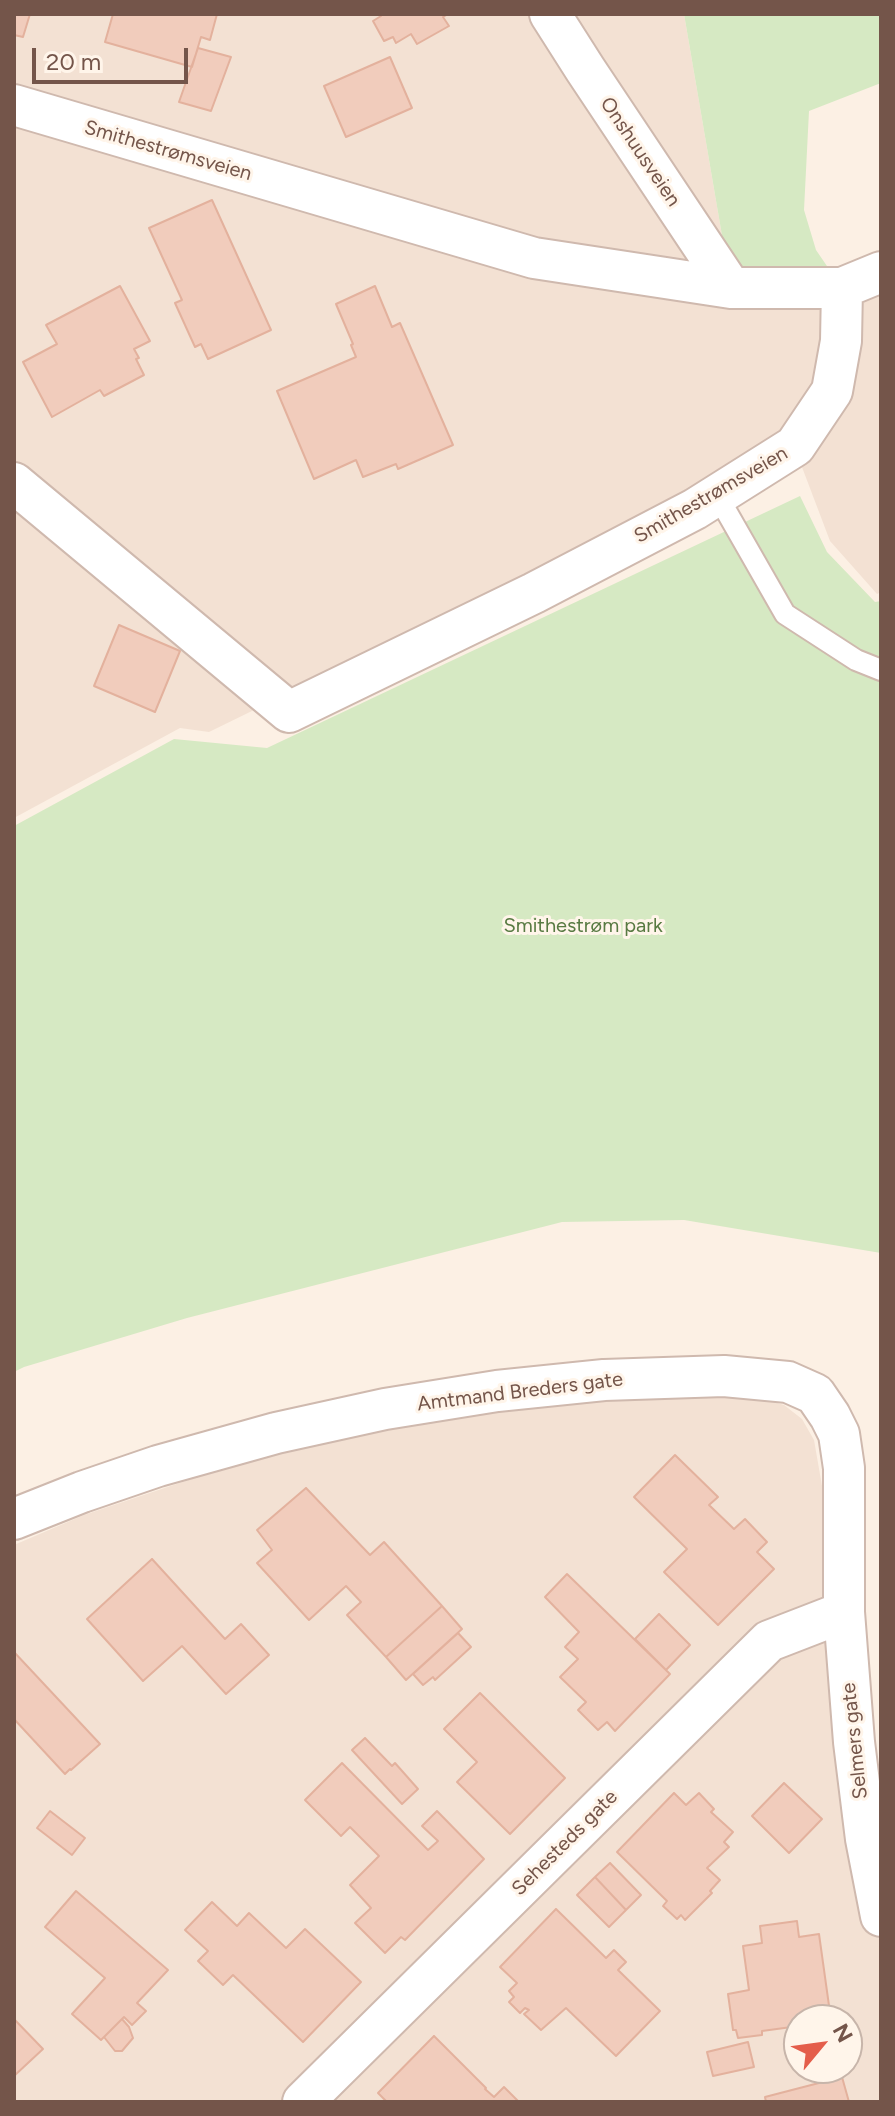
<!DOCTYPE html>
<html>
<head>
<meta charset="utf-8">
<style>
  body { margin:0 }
  #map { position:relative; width:895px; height:2116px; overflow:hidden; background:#fcf0e4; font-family:Figtree,sans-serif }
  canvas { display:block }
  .frame { position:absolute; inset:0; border:16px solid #74554a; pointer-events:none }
  .north { position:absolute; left:783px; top:2004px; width:80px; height:80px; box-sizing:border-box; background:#fff5ea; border:2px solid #c7b5aa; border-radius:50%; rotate:61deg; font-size:22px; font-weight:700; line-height:32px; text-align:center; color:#74554a }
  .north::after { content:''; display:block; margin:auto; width:28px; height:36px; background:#e45e4b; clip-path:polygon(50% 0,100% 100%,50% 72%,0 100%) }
  .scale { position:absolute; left:32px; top:48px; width:156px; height:36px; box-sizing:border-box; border:4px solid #74554a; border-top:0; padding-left:10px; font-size:24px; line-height:28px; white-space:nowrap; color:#74554a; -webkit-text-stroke:6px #fff5ea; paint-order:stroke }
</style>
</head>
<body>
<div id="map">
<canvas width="895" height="2116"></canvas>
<div class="frame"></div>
<div class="north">N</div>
<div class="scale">20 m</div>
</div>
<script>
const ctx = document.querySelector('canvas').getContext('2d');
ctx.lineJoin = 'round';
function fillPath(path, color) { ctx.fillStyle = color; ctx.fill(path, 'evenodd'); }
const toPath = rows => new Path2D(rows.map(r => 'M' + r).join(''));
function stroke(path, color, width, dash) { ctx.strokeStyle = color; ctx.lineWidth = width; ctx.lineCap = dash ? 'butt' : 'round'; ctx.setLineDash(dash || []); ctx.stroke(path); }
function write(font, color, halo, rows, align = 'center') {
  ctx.font = font + ' Figtree,sans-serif'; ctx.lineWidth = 6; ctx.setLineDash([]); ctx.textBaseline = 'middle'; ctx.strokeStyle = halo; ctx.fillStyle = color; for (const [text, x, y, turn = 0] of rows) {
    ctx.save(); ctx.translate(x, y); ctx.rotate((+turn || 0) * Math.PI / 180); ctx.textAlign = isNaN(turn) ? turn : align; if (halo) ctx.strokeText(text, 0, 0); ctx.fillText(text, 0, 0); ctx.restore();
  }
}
fillPath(toPath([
  [14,14,684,14,731,288,881,272,881,592,877,594,830,541,794,446,209,732,180,728,14,818],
  [685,1395,764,1399,784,1405,802,1419,814,1440,844,1612,881,1916,881,2102,14,2102,14,1545,84,1515,263,1455,405,1421,560,1399],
  [799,2020,847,2020,847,2068,799,2068]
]), '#f3e1d3');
fillPath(toPath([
  [684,14,881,14,881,83,809,111,804,210,816,250,842,288,731,288],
  [800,496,827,552,875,602,881,601,881,1253,684,1220,562,1222,187,1318,24,1367,14,1372,14,826,174,739,267,748]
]), '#d6e9c3');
const building = toPath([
  [14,14,30,14,23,37,14,35,14,14],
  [113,14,217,14,210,40,201,37,192,67,105,42,113,14],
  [380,14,448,14,443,17,449,26,417,44,411,34,396,43,393,37,384,41,373,21,381,16,380,14],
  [198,48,231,57,211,111,179,102,198,48],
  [390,57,412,108,346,137,324,86,390,57],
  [212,200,271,330,208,359,201,344,195,347,175,303,182,300,149,228,212,200],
  [120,286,150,341,134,349,139,358,136,359,144,375,104,396,100,390,52,417,23,362,57,344,46,325,120,286],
  [375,286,392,327,400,323,453,445,398,469,396,464,363,477,356,460,314,479,277,391,356,357,351,345,353,344,336,304,375,286],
  [119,625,180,651,155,712,94,686,119,625],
  [675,1455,718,1497,709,1505,734,1529,745,1519,767,1542,757,1552,774,1569,718,1625,664,1572,687,1549,634,1497,675,1455],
  [306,1488,370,1555,384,1542,442,1606,386,1657,347,1615,361,1602,346,1586,309,1620,257,1563,272,1550,257,1530,306,1488],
  [152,1559,225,1639,241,1624,269,1655,226,1694,182,1646,143,1681,87,1619,152,1559],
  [567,1574,670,1674,615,1731,607,1722,598,1730,578,1710,586,1702,560,1677,578,1659,565,1647,579,1632,545,1597,567,1574],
  [442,1606,462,1629,406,1680,386,1657,442,1606],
  [659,1614,690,1645,666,1670,635,1639,659,1614],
  [458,1633,471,1647,435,1680,433,1677,423,1685,413,1674,458,1633],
  [14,1652,100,1744,71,1770,70,1769,65,1774,14,1719,14,1652],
  [480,1693,565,1778,510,1834,457,1782,477,1762,444,1729,480,1693],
  [365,1738,392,1766,395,1763,418,1789,402,1804,352,1750,365,1738],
  [342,1763,428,1850,438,1841,422,1826,437,1811,484,1859,405,1940,401,1937,385,1953,355,1923,371,1908,350,1885,379,1856,350,1827,341,1836,305,1800,342,1763],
  [784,1783,822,1819,789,1853,752,1816,784,1783],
  [674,1793,686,1805,699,1793,714,1809,711,1812,733,1832,724,1842,729,1847,707,1868,720,1880,710,1891,712,1893,685,1920,681,1915,677,1919,663,1906,667,1901,617,1852,674,1793],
  [50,1811,85,1838,72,1855,37,1828,50,1811],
  [610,1863,641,1895,626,1910,595,1877,610,1863],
  [595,1877,626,1910,609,1927,577,1895,595,1877],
  [76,1891,168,1970,137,2003,146,2011,132,2025,124,2017,101,2040,72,2014,105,1978,45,1927,76,1891],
  [212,1902,237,1926,249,1913,286,1948,305,1929,361,1982,303,2042,233,1975,223,1985,198,1961,208,1951,185,1930,212,1902],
  [556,1909,606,1958,614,1950,626,1962,618,1970,660,2011,616,2056,566,2008,541,2030,524,2014,529,2010,525,2008,520,2013,509,2002,514,1997,509,1991,517,1983,500,1967,556,1909],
  [797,1921,799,1937,819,1934,831,2020,799,2020,799,2026,762,2031,762,2035,738,2038,736,2030,733,2030,728,1994,749,1990,743,1946,762,1943,760,1926,797,1921],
  [14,2019,43,2049,14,2076,14,2019],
  [122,2019,129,2027,133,2038,122,2051,115,2051,104,2037,122,2019],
  [434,2036,486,2088,485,2089,494,2097,504,2087,519,2102,385,2102,386,2101,378,2093,434,2036],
  [748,2042,754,2067,713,2076,707,2052,748,2042],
  [842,2077,849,2102,766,2102,765,2097,842,2077]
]);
fillPath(building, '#f1ccbc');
stroke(building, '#e3b19d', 2);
const service = toPath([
  [717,495,785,614,856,660,881,670]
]);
const minor = toPath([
  [550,14,585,69,731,288],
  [14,105,534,258,731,288,842,288,881,272],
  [14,483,289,712,534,593,695,509,795,446,832,391,841,341,842,288],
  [14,1519,82,1492,158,1466,276,1433,385,1409,497,1391,604,1380,724,1376,788,1382,815,1394,830,1416,839,1434,844,1468,844,1612,854,1742,866,1839,881,1916],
  [303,2102,769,1641,844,1612]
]);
stroke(service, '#cfb9ae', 24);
stroke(minor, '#cfb9ae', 44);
stroke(service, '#fff', 20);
stroke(minor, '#fff', 40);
write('20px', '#74554a', '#fff5ea', [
  ["Smithestrømsveien",168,151,16],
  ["Onshuusveien",640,152,56],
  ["Smithestrømsveien",711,495,-30],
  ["Amtmand Breders gate",520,1392,-7],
  ["Selmers gate",855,1741,-96],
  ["Sehesteds gate",565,1843,-45]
]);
write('20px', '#587a42', '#fff5ea', [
  ["Smithestrøm park",583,926]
]);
</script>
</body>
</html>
